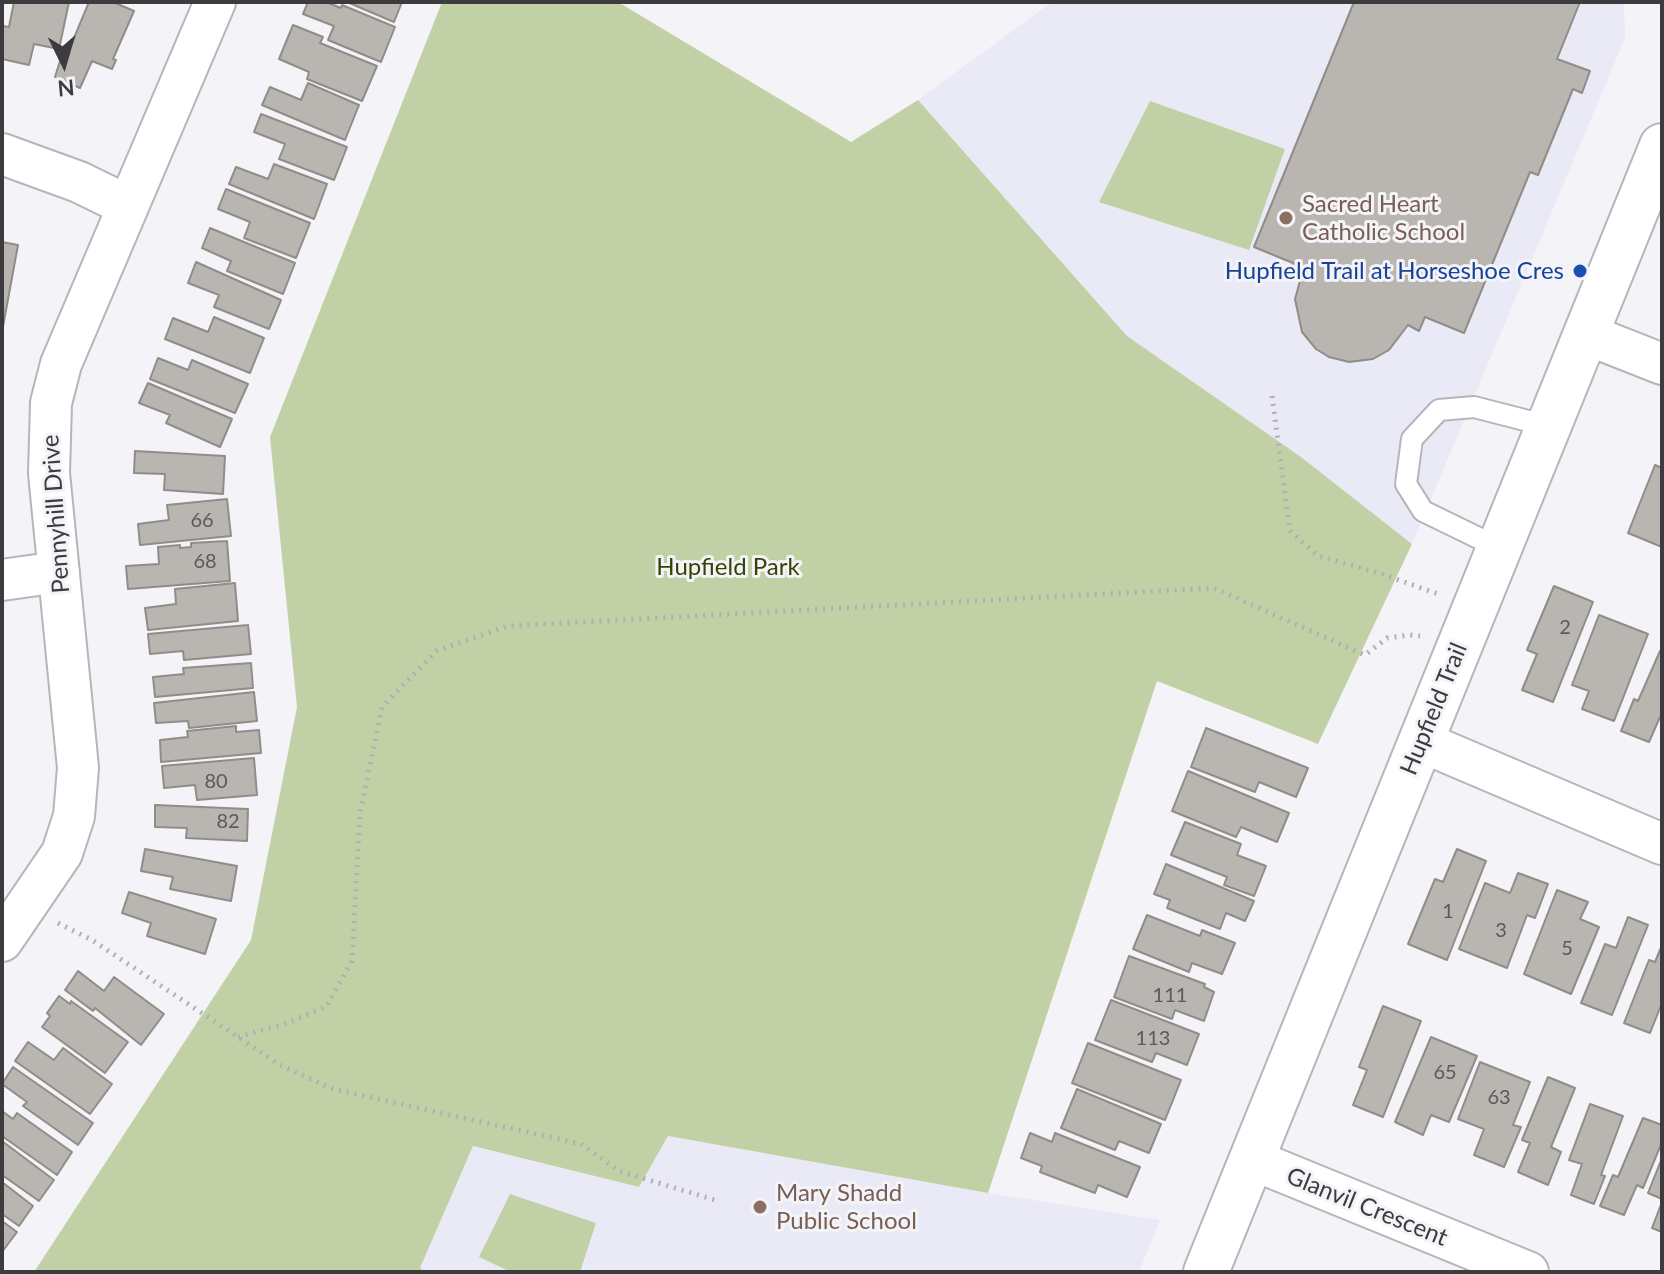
<!DOCTYPE html>
<html>
<head>
<meta charset="utf-8">
<style>
  body { margin:0 }
  #map { position:relative; width:1664px; height:1274px; overflow:hidden; background:#f3f3f8; font-family:Lato,sans-serif }
  canvas { display:block }
  .frame { position:absolute; inset:0; border:4px solid #3c3c3e; pointer-events:none }
  .north { position:absolute; left:24px; top:24px; width:80px; height:80px; -webkit-text-stroke:6px #f3f3f8; paint-order:stroke; rotate:175deg; font-size:22px; font-weight:700; line-height:32px; text-align:center; color:#3c3c3e }
  .north::after { content:''; display:block; margin:auto; width:28px; height:36px; background:#3c3c3e; clip-path:polygon(50% 0,100% 100%,50% 72%,0 100%) }
</style>
</head>
<body>
<div id="map">
<canvas width="1664" height="1274"></canvas>
<div class="frame"></div>
<div class="north">N</div>
</div>
<script>
const ctx = document.querySelector('canvas').getContext('2d');
ctx.lineJoin = 'round';
function fillPath(path, color) { ctx.fillStyle = color; ctx.fill(path, 'evenodd'); }
const toPath = rows => new Path2D(rows.map(r => 'M' + r).join(''));
function stroke(path, color, width, dash) { ctx.strokeStyle = color; ctx.lineWidth = width; ctx.lineCap = dash ? 'butt' : 'round'; ctx.setLineDash(dash || []); ctx.stroke(path); }
function write(font, color, halo, rows, align = 'center') {
  ctx.font = font + ' Lato,sans-serif'; ctx.lineWidth = 6; ctx.setLineDash([]); ctx.textBaseline = 'middle'; ctx.strokeStyle = halo; ctx.fillStyle = color; for (const [text, x, y, turn = 0] of rows) {
    ctx.save(); ctx.translate(x, y); ctx.rotate((+turn || 0) * Math.PI / 180); ctx.textAlign = isNaN(turn) ? turn : align; if (halo) ctx.strokeText(text, 0, 0); ctx.fillText(text, 0, 0); ctx.restore();
  }
}
fillPath(toPath([
  [1052,2,1624,2,1625,38,1412,544,1301,457,1127,336,918,100],
  [668,1136,988,1193,1160,1220,1139,1272,426,1272,420,1268,472,1146,639,1187]
]), '#eaeaf7');
fillPath(toPath([
  [442,2,618,2,851,142,918,100,1127,336,1301,457,1412,544,1318,744,1157,681,988,1193,668,1136,639,1187,473,1146,420,1268,426,1272,34,1272,251,940,297,707,270,437],
  [1150,101,1285,149,1249,250,1099,202],
  [510,1194,596,1223,580,1272,511,1272,479,1257]
]), '#c2d1a5');
const building = toPath([
  [14,2,69,2,59,49,34,44,29,65,2,59,2,31,3,26,9,27,14,2],
  [89,2,113,2,134,11,113,59,116,60,112,69,92,61,80,88,55,77,64,48,69,50,89,2],
  [308,2,326,2,341,8,342,5,395,27,381,62,328,40,334,26,303,14,308,2],
  [347,2,402,2,394,22,347,2],
  [1354,2,1580,2,1557,59,1590,71,1582,93,1573,89,1538,175,1530,172,1464,333,1425,317,1419,331,1408,325,1389,350,1373,359,1349,362,1329,357,1316,349,1302,332,1295,299,1300,281,1288,277,1293,263,1254,247,1354,2],
  [293,25,323,37,320,43,377,66,362,101,307,79,309,72,279,59,293,25],
  [308,83,359,105,345,140,262,105,270,87,301,100,308,83],
  [261,114,347,147,334,180,279,159,285,144,254,132,261,114],
  [274,164,327,184,314,219,229,184,236,167,268,179,274,164],
  [226,189,310,223,296,258,244,238,250,222,218,209,226,189],
  [210,228,295,263,283,294,227,271,231,261,202,248,210,228],
  [2,242,18,245,2,332,2,242],
  [196,262,281,300,269,329,214,307,219,295,188,283,196,262],
  [214,317,264,338,250,373,165,339,173,318,208,332,214,317],
  [158,358,188,370,192,360,248,384,235,413,150,379,158,358],
  [148,383,232,419,220,447,166,423,170,415,139,403,148,383],
  [135,451,225,456,223,494,164,490,165,474,134,473,135,451],
  [1655,465,1662,468,1662,547,1628,533,1655,465],
  [227,499,231,536,140,545,138,524,169,520,167,505,227,499],
  [227,541,230,581,128,589,126,566,159,564,158,547,180,545,180,548,191,547,191,543,227,541],
  [235,583,238,621,148,630,145,608,176,604,175,589,235,583],
  [1554,586,1593,602,1553,702,1522,690,1537,654,1527,650,1554,586],
  [1599,615,1648,634,1614,721,1582,709,1589,691,1572,685,1599,615],
  [248,625,251,654,184,660,183,651,150,654,148,634,248,625],
  [1660,651,1662,652,1662,718,1660,717,1649,742,1621,731,1634,699,1638,701,1660,651],
  [251,663,253,688,155,697,153,677,184,674,183,668,251,663],
  [254,692,257,721,189,728,188,721,156,723,154,703,254,692],
  [236,726,236,732,259,730,261,753,161,762,160,740,188,737,187,731,236,726],
  [1206,728,1308,768,1296,797,1259,782,1255,792,1191,767,1206,728],
  [254,758,257,795,197,800,195,785,164,788,162,766,254,758],
  [1188,771,1289,813,1277,842,1241,827,1236,837,1172,811,1188,771],
  [155,805,248,809,247,841,186,838,187,828,155,827,155,805],
  [1185,822,1241,844,1237,855,1266,866,1254,896,1224,885,1227,877,1171,855,1185,822],
  [145,849,237,866,231,901,170,889,173,877,141,871,145,849],
  [1457,849,1486,861,1447,960,1408,944,1435,879,1443,882,1457,849],
  [1166,864,1254,901,1245,921,1226,913,1220,929,1167,908,1170,900,1154,894,1166,864],
  [1518,873,1548,884,1535,918,1527,915,1507,968,1459,949,1485,883,1510,893,1518,873],
  [1557,890,1588,902,1580,919,1599,927,1571,994,1524,974,1557,890],
  [129,892,216,919,205,954,147,936,151,923,122,913,129,892],
  [1147,915,1200,936,1202,930,1235,943,1222,974,1192,963,1189,972,1133,949,1147,915],
  [1628,917,1648,925,1612,1015,1581,1003,1605,944,1616,948,1628,917],
  [1662,945,1662,1003,1650,1033,1624,1023,1649,960,1655,962,1662,945],
  [1129,956,1205,984,1204,987,1214,992,1204,1021,1175,1010,1172,1019,1114,997,1129,956],
  [78,971,104,991,114,977,164,1014,141,1045,95,1008,93,1011,65,990,78,971],
  [59,996,70,1004,71,1001,128,1042,105,1073,42,1027,50,1016,47,1013,59,996],
  [1111,1000,1199,1034,1187,1065,1156,1053,1152,1062,1095,1040,1111,1000],
  [1383,1006,1421,1021,1383,1117,1353,1105,1367,1070,1359,1067,1383,1006],
  [1431,1037,1477,1056,1449,1122,1431,1115,1423,1135,1395,1122,1431,1037],
  [28,1042,54,1060,63,1048,112,1084,90,1114,15,1061,28,1042],
  [1088,1043,1181,1080,1165,1120,1072,1083,1088,1043],
  [1480,1062,1530,1082,1513,1125,1521,1127,1504,1167,1474,1155,1484,1129,1458,1119,1480,1062],
  [13,1067,93,1123,78,1145,23,1106,27,1102,2,1084,13,1067],
  [1548,1077,1575,1088,1551,1147,1561,1152,1548,1185,1518,1172,1530,1143,1522,1140,1548,1077],
  [1077,1089,1161,1124,1149,1153,1119,1141,1115,1150,1061,1128,1077,1089],
  [1590,1104,1623,1116,1601,1175,1605,1176,1594,1204,1571,1195,1582,1164,1569,1160,1590,1104],
  [2,1111,13,1119,17,1113,72,1152,57,1175,2,1136,2,1111],
  [1643,1118,1662,1125,1662,1142,1643,1188,1637,1185,1624,1215,1600,1206,1613,1175,1618,1177,1643,1118],
  [1030,1133,1052,1142,1055,1133,1140,1167,1127,1197,1098,1185,1095,1193,1040,1172,1042,1166,1021,1158,1030,1133],
  [2,1141,54,1180,39,1201,2,1175,2,1141],
  [1662,1158,1662,1199,1648,1193,1662,1158],
  [2,1182,33,1206,19,1226,2,1214,2,1182],
  [1662,1202,1662,1232,1652,1228,1662,1202],
  [2,1221,17,1232,2,1252,2,1221]
]);
fillPath(building, '#b9b5b1');
stroke(building, '#908d89', 2);
const lane = toPath([
  [1499,548,1423,511,1406,484,1412,439,1439,410,1474,407,1548,426]
]);
const street = toPath([
  [2,154,79,182,128,206],
  [1586,334,1662,364],
  [2,580,59,572],
  [1420,741,1662,844],
  [2,941,62,853,74,816,78,768,49,473,51,403,61,364,215,2],
  [1251,1159,1528,1272]
]);
const secondary = toPath([
  [1206,1272,1662,146]
]);
stroke(lane, '#b5b6ba', 24);
stroke(street, '#b5b6ba', 44);
stroke(secondary, '#b5b6ba', 48);
stroke(toPath([
  [1272,396,1290,531,1318,556,1379,573,1438,594],
  [58,923,92,940,280,1065,333,1089,581,1144,619,1171,715,1200],
  [238,1037,284,1024,326,1007,352,961,360,813,382,707,436,651,508,626,1214,588,1365,655,1387,638,1409,635,1420,636]
]), '#b0b0b4', 5, [2, 6]);
stroke(lane, '#fff', 20);
stroke(street, '#fff', 40);
stroke(secondary, '#fff', 44);
for (const [x, y, r, color] of [
  [1286,218,8,"#8d6e63"],
  [1580,271,8,"#1a4fb4"],
  [760,1207,8,"#8d6e63"]
]) { const dot = new Path2D(); dot.arc(x, y, r, 0, 2 * Math.PI); ctx.fillStyle = color; ctx.fill(dot); stroke(dot, '#f3f3f8', 3); }
write('20px', '#5b5a5b', null, [
  ["66",202,521],
  ["68",205,562],
  ["2",1565,628],
  ["80",216,782],
  ["82",228,822],
  ["1",1448,912],
  ["3",1501,931],
  ["5",1567,949],
  ["111",1170,996],
  ["113",1153,1039],
  ["65",1445,1073],
  ["63",1499,1098]
]);
write('24px', '#785e54', '#f3f3f8', [
  ["Sacred Heart",1302,204],
  ["Catholic School",1302,232],
  ["Mary Shadd",776,1193],
  ["Public School",776,1221]
], 'left');
write('24px', '#164399', '#f3f3f8', [
  ["Hupfield Trail at Horseshoe Cres",1564,271]
], 'right');
write('24px', '#3c3c3e', '#f3f3f8', [
  ["Pennyhill Drive",56,514,-94],
  ["Hupfield Trail",1434,709,-68],
  ["Glanvil Crescent",1367,1207,22]
]);
write('24px', '#354305', '#f3f3f8', [
  ["Hupfield Park",728,567]
]);
</script>
</body>
</html>
